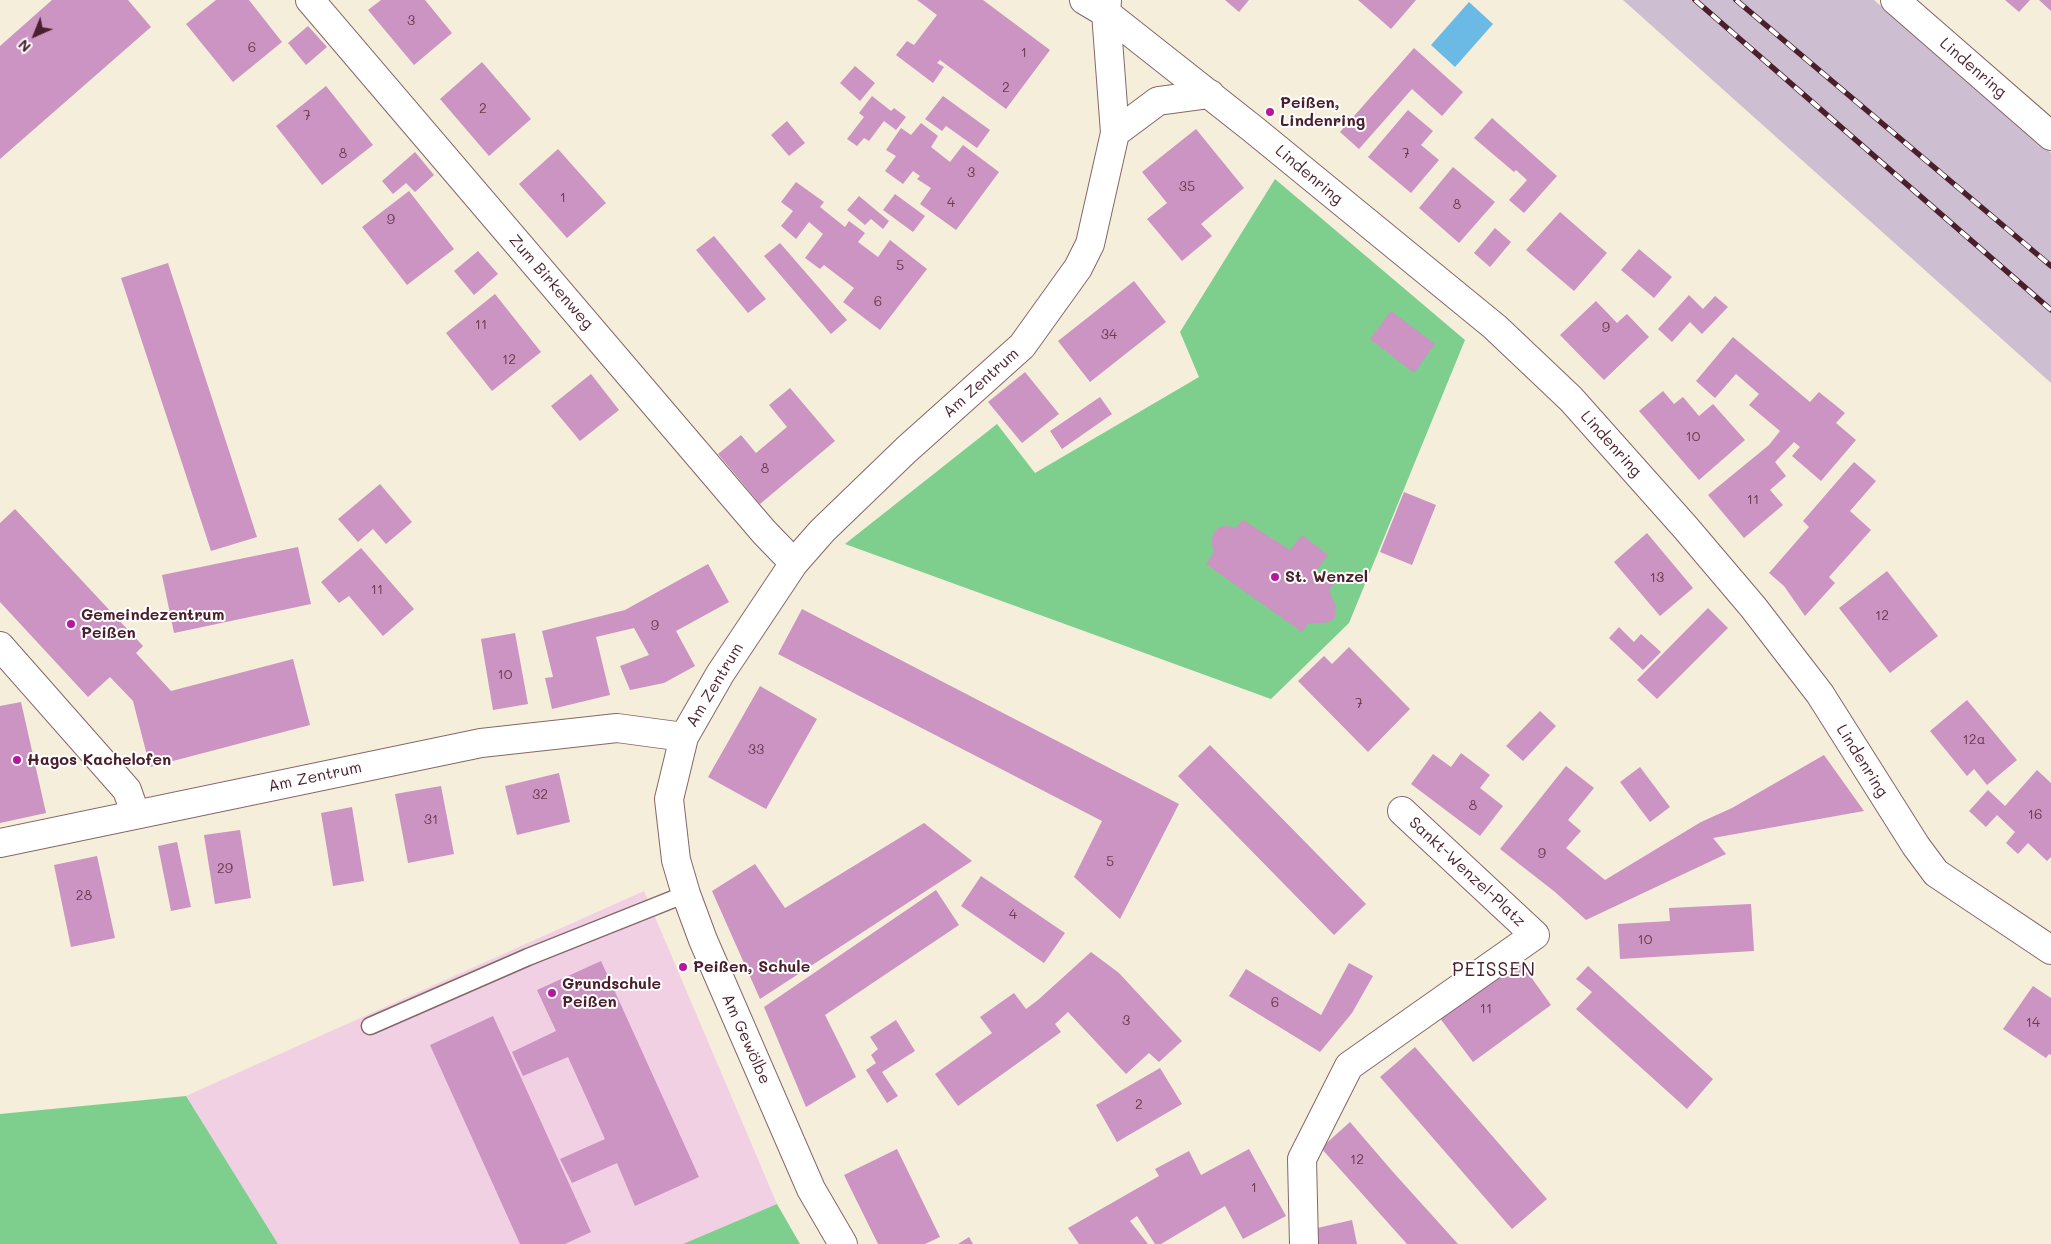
<!DOCTYPE html>
<html>
<head>
<meta charset="utf-8">
<style>
  body { margin:0 }
  #map { position:relative; width:2051px; height:1244px; overflow:hidden; background:#f5eedb; font-family:Mali,sans-serif }
  canvas { display:block }
  .north { position:absolute; left:10px; top:10px; width:50px; height:50px; -webkit-text-stroke:4px #fff; paint-order:stroke; rotate:224deg; font-size:14px; font-weight:700; line-height:20px; text-align:center; color:#4a1f2b }
  .north::after { content:''; display:block; margin:auto; width:18px; height:22px; background:#4a1f2b; clip-path:polygon(50% 0,100% 100%,50% 72%,0 100%) }
</style>
</head>
<body>
<div id="map">
<canvas width="2051" height="1244"></canvas>
<div class="north">N</div>
</div>
<script>
const ctx = document.querySelector('canvas').getContext('2d');
ctx.lineJoin = 'round';
function fillPath(path, color) { ctx.fillStyle = color; ctx.fill(path, 'evenodd'); }
const toPath = rows => new Path2D(rows.map(r => 'M' + r).join(''));
function stroke(path, color, width, dash) { ctx.strokeStyle = color; ctx.lineWidth = width; ctx.lineCap = dash ? 'butt' : 'round'; ctx.setLineDash(dash || []); ctx.stroke(path); }
function write(font, color, halo, rows, align = 'center') {
  ctx.font = font + ' Mali,sans-serif'; ctx.lineWidth = 4; ctx.setLineDash([]); ctx.textBaseline = 'middle'; ctx.strokeStyle = halo; ctx.fillStyle = color; for (const [text, x, y, turn = 0] of rows) {
    ctx.save(); ctx.translate(x, y); ctx.rotate((+turn || 0) * Math.PI / 180); ctx.textAlign = isNaN(turn) ? turn : align; if (halo) ctx.strokeText(text, 0, 0); ctx.fillText(text, 0, 0); ctx.restore();
  }
}
fillPath(toPath([
  [644,891,777,1204,683,1244,278,1244,186,1096]
]), '#f1d0e3');
fillPath(toPath([
  [1623,0,1874,0,2051,153,2051,383]
]), '#cebed1');
fillPath(toPath([
  [1275,179,1465,340,1349,623,1271,699,845,544,997,424,1035,473,1199,377,1180,332],
  [186,1096,278,1244,0,1244,0,1114],
  [777,1204,800,1244,683,1244]
]), '#7ece8e');
fillPath(toPath([
  [1469,2,1493,24,1455,67,1431,45]
]), '#6bbae5');
fillPath(toPath([
  [52,0,128,0,151,27,0,159,0,46],
  [216,0,249,0,282,42,233,82,186,24],
  [381,0,425,0,452,33,414,65,368,10],
  [917,0,983,0,1050,50,1006,109,940,60,937,63,944,67,933,83,896,55,907,41,914,45,937,15],
  [1225,0,1249,0,1239,12],
  [1358,0,1416,0,1391,29],
  [2005,0,2030,0,2019,12],
  [2039,0,2051,0,2051,11],
  [308,26,327,47,306,65,288,43],
  [1414,48,1463,92,1442,116,1412,89,1359,149,1340,132],
  [482,62,531,119,489,156,440,99],
  [855,66,875,83,860,101,840,83],
  [326,86,373,145,322,185,276,126],
  [872,96,891,111,894,108,906,117,896,130,884,121,869,141,864,138,857,146,847,139,864,117,859,113],
  [943,96,990,130,977,148,946,126,942,131,925,119],
  [1408,110,1433,131,1421,145,1439,160,1411,193,1368,157],
  [1492,118,1557,176,1524,213,1509,200,1527,180,1516,170,1514,172,1474,138],
  [787,121,805,143,789,156,771,135],
  [921,123,938,136,931,147,950,162,963,145,999,172,956,230,920,204,931,188,917,179,920,176,913,171,903,184,885,171,896,156,886,150,901,128,911,135],
  [1196,129,1244,188,1201,224,1212,236,1182,261,1147,219,1167,203,1142,172],
  [558,149,606,203,567,238,519,184],
  [415,152,434,175,415,192,406,183,393,194,382,181],
  [1453,167,1495,202,1459,243,1419,208],
  [796,182,824,202,820,207,845,227,849,221,865,233,858,242,878,257,890,240,927,269,880,330,843,302,854,288,824,265,820,269,805,258,823,234,809,222,796,239,781,226,793,211,781,202],
  [409,191,454,249,407,285,362,227],
  [895,194,925,216,913,232,883,210],
  [859,196,889,221,883,229,871,219,865,225,847,210],
  [1560,212,1607,253,1574,291,1526,250],
  [1495,228,1511,242,1490,267,1474,253],
  [714,236,766,299,748,313,696,250],
  [780,243,847,320,831,334,764,256],
  [1639,249,1672,277,1654,298,1621,270],
  [478,251,498,274,474,295,454,271],
  [168,263,257,537,211,551,121,278],
  [1134,281,1166,322,1090,382,1058,341],
  [495,294,541,352,492,391,446,333],
  [1689,295,1703,309,1715,296,1728,307,1702,334,1690,322,1672,342,1658,329],
  [1596,301,1617,323,1627,314,1649,337,1604,380,1560,335],
  [1391,311,1435,344,1414,373,1370,339],
  [1733,337,1810,402,1819,392,1845,413,1836,423,1856,440,1821,481,1792,456,1800,447,1794,442,1775,462,1786,476,1770,490,1783,505,1744,538,1708,495,1769,445,1780,431,1749,405,1759,394,1736,374,1715,398,1696,381],
  [1025,372,1059,414,1022,443,988,402],
  [591,374,619,410,580,441,551,406],
  [790,388,835,441,760,504,718,454,741,435,756,453,787,427,769,405],
  [1663,391,1674,404,1683,397,1699,416,1713,404,1745,440,1699,480,1639,411],
  [1100,397,1112,414,1062,449,1050,431],
  [1854,462,1876,481,1850,511,1871,530,1829,577,1835,583,1805,616,1784,586,1769,573,1809,527,1803,521],
  [380,484,412,522,386,544,373,529,358,542,338,519],
  [1404,492,1436,505,1412,565,1380,552],
  [15,509,143,646,136,653,171,691,293,659,310,725,150,767,133,701,110,677,88,697,0,602,0,523],
  [1243,520,1290,550,1302,535,1328,555,1316,571,1334,584,1329,590,1336,607,1335,617,1330,622,1308,624,1302,632,1206,564,1214,552,1211,540,1214,533,1219,527,1228,526,1235,528],
  [1647,533,1693,588,1660,616,1614,562],
  [298,547,311,604,174,633,162,575],
  [361,548,414,609,383,636,349,596,339,603,321,582],
  [708,564,729,602,676,631,695,666,664,683,630,690,620,666,649,655,634,628,596,637,610,695,552,709,545,678,553,677,542,631,625,610],
  [1887,571,1938,636,1890,673,1839,608],
  [1708,608,1728,628,1657,699,1637,680],
  [802,609,1179,804,1120,919,1074,877,1102,821,778,654],
  [1619,627,1634,642,1641,634,1661,652,1643,670,1609,638],
  [515,633,528,704,493,710,481,639],
  [1349,647,1410,709,1368,752,1298,681,1324,656,1332,664],
  [760,686,817,719,766,809,708,777],
  [1967,700,2017,760,1987,785,1974,769,1967,776,1930,731],
  [21,702,46,813,0,823,0,706],
  [1540,711,1556,726,1523,761,1506,746],
  [1210,745,1366,904,1334,935,1178,776],
  [1461,753,1490,775,1480,788,1503,806,1480,836,1411,784,1433,754,1451,767],
  [1824,755,1864,811,1713,838,1726,854,1586,920,1555,892,1500,849,1566,766,1594,788,1568,820,1581,831,1566,848,1605,880,1701,822,1732,808],
  [1640,767,1670,807,1650,822,1620,782],
  [2037,770,2051,783,2051,857,2047,861,2028,843,2018,854,2006,843,2015,832,1997,815,1986,827,1969,811,1988,790,2005,806],
  [559,773,570,822,517,835,505,786],
  [441,786,454,854,408,863,395,794],
  [352,807,364,881,333,886,321,813],
  [924,823,972,861,760,999,712,891,755,864,785,908],
  [240,830,251,898,215,904,204,835],
  [177,842,191,907,171,911,158,846],
  [97,856,115,938,71,947,54,865],
  [981,876,1065,933,1044,963,961,906],
  [936,890,959,925,825,1015,856,1077,806,1107,764,1007],
  [1751,904,1754,951,1620,959,1618,924,1670,921,1669,908],
  [1091,952,1119,973,1182,1041,1159,1062,1149,1053,1126,1074,1068,1012,1055,1024,1061,1032,958,1106,935,1074,992,1033,980,1017,1014,993,1026,1009,1038,1000],
  [1518,959,1551,1005,1473,1062,1439,1017],
  [601,961,699,1177,635,1206,617,1163,572,1183,560,1159,605,1139,568,1057,523,1076,512,1052,556,1031,537,990],
  [1349,963,1373,976,1352,1013,1320,1052,1229,996,1246,969,1321,1015],
  [1588,966,1713,1079,1687,1109,1576,1009,1592,992,1576,979],
  [2033,986,2051,998,2051,1055,2049,1054,2046,1058,2003,1029],
  [493,1016,591,1232,565,1244,520,1244,430,1045],
  [896,1020,915,1051,882,1072,898,1096,887,1103,866,1070,876,1063,871,1055,878,1049,870,1037],
  [1415,1047,1547,1199,1512,1229,1380,1077],
  [1160,1068,1182,1104,1117,1142,1096,1105],
  [1350,1122,1393,1172,1458,1244,1407,1244,1321,1148],
  [897,1149,940,1237,925,1244,878,1244,844,1175],
  [1249,1149,1286,1216,1243,1239,1225,1206,1161,1244,1155,1244,1137,1216,1130,1221,1148,1244,1079,1244,1068,1228,1159,1176,1155,1169,1189,1151,1201,1175],
  [1352,1220,1357,1244,1317,1244,1313,1229],
  [969,1237,973,1244,958,1244]
]), '#cb94c2');
const service = toPath([
  [370,1026,528,957,686,894]
]);
const minor = toPath([
  [310,0,764,532,794,563],
  [1084,0,1106,13,1253,129,1495,327,1571,399,1685,527,1753,607,1820,694,1916,846,1936,873,2051,950],
  [1895,0,2051,136],
  [1115,133,1158,101,1210,94],
  [0,646,127,790,135,813],
  [0,843,481,743,617,728,684,737],
  [843,1244,811,1189,703,940,686,894,676,860,669,799,684,737,720,674,794,563,822,531,906,450,1022,346,1078,268,1090,244,1115,133,1106,13,1107,0],
  [1304,1244,1302,1159,1349,1066,1535,935,1402,811]
]);
stroke(service, '#866769', 19);
stroke(minor, '#866769', 30);
stroke(service, '#fff', 16);
stroke(minor, '#fff', 28);
const rail = toPath([
  [1695,0,2051,310],
  [1736,0,2051,266]
]);
stroke(rail, '#4a1f2b', 5.5);
stroke(rail, '#fff', 4, [11]);
for (const [x, y, r, color] of [
  [1270,112,5,"#b5179e"],
  [1275,577,5,"#b5179e"],
  [71,624,5,"#b5179e"],
  [17,760,5,"#b5179e"],
  [683,967,5,"#b5179e"],
  [552,993,5,"#b5179e"]
]) { const dot = new Path2D(); dot.arc(x, y, r, 0, 2 * Math.PI); ctx.fillStyle = color; ctx.fill(dot); stroke(dot, '#fff', 2); }
write('14px', '#6a3c51', null, [
  ["3",411,21],
  ["6",252,48],
  ["1",1024,53],
  ["2",1006,88],
  ["2",483,109],
  ["7",307,116],
  ["8",343,154],
  ["7",1406,154],
  ["3",971,173],
  ["35",1187,187],
  ["1",563,198],
  ["4",951,203],
  ["8",1457,205],
  ["9",391,220],
  ["5",900,266],
  ["6",878,302],
  ["11",481,325],
  ["9",1606,328],
  ["34",1109,335],
  ["12",509,360],
  ["10",1693,437],
  ["8",765,469],
  ["11",1753,500],
  ["13",1657,578],
  ["11",377,590],
  ["12",1882,616],
  ["9",655,626],
  ["10",505,675],
  ["7",1359,704],
  ["12a",1974,740],
  ["33",756,750],
  ["32",540,795],
  ["8",1473,806],
  ["16",2035,815],
  ["31",431,820],
  ["9",1542,854],
  ["5",1110,862],
  ["29",225,869],
  ["28",84,896],
  ["4",1013,915],
  ["10",1645,940],
  ["6",1275,1003],
  ["11",1486,1009],
  ["3",1126,1021],
  ["14",2033,1023],
  ["2",1139,1105],
  ["12",1357,1160],
  ["1",1254,1188]
]);
write('16px', '#4a1f2b', '#fff', [
  ["Lindenring",1973,68,41],
  ["Lindenring",1309,175,40],
  ["Zum Birkenweg",551,282,49],
  ["Am Zentrum",981,383,-42],
  ["Lindenring",1611,444,48],
  ["Am Zentrum",715,685,-59],
  ["Lindenring",1862,761,58],
  ["Am Zentrum",315,777,-12],
  ["Sankt-Wenzel-Platz",1467,872,43],
  ["Am Gewölbe",746,1039,66]
]);
write('bold 16px', '#4a1f2b', '#fff', [
  ["Peißen,",1280,103],
  ["Lindenring",1280,121],
  ["St. Wenzel",1285,577],
  ["Gemeindezentrum",81,615],
  ["Peißen",81,633],
  ["Hagos Kachelofen",27,760],
  ["Peißen, Schule",693,967],
  ["Grundschule",562,984],
  ["Peißen",562,1002]
], 'left');
ctx.letterSpacing = '1px';
write('19px', '#4a1f2b', '#fff', [
  ["PEISSEN",1494,970]
]);
ctx.letterSpacing = '0px';
</script>
</body>
</html>
